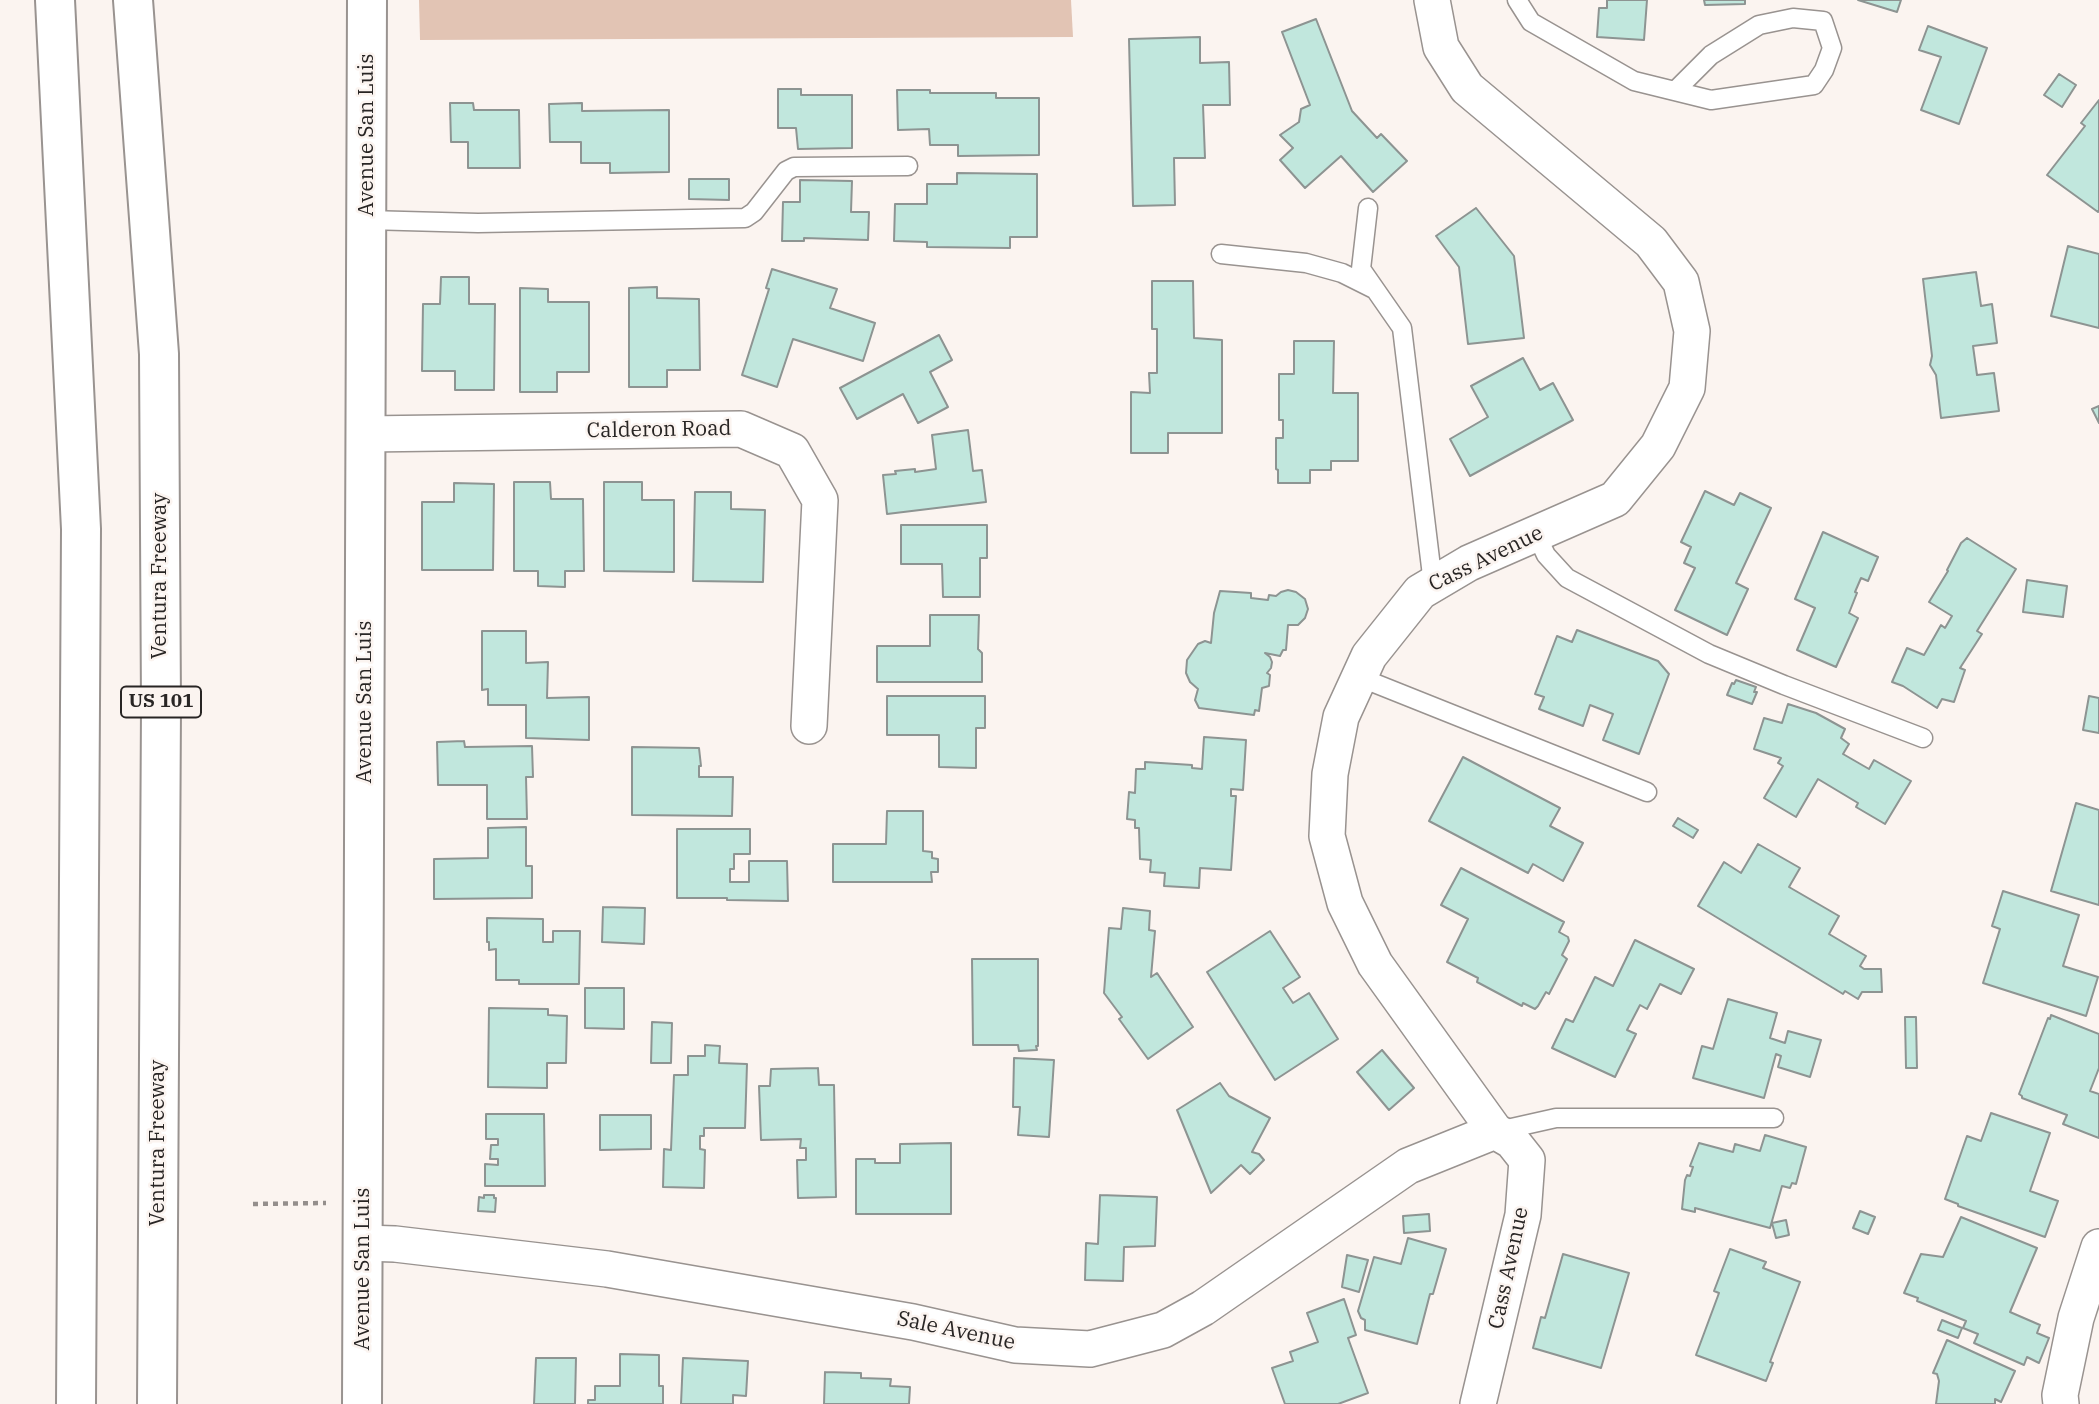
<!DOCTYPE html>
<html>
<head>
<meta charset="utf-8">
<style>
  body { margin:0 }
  canvas { display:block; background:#fbf4f0 }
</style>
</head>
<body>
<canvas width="2099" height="1404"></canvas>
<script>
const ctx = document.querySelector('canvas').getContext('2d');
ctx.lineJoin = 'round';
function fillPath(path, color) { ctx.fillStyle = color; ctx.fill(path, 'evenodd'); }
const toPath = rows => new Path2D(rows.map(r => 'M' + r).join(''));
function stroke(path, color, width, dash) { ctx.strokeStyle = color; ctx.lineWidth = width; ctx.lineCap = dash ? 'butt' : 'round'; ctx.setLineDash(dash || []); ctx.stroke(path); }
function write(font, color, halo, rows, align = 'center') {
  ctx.font = font + ' "IBM Plex Serif",serif'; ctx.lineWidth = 5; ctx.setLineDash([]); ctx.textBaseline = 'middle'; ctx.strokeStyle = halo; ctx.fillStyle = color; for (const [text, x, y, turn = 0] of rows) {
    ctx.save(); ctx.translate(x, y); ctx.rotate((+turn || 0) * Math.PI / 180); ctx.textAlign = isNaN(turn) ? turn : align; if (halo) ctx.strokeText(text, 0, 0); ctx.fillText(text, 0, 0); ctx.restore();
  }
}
fillPath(toPath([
  [419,0,1071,0,1073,37,420,40]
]), '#e2c4b4');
const building = toPath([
  [1607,0,1647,0,1644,40,1597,37,1599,8,1607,8,1607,0],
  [1704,0,1745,0,1745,4,1705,5,1704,0],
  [1858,0,1901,0,1897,12,1858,0],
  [1316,19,1352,111,1377,138,1381,134,1407,161,1373,192,1341,156,1305,188,1280,160,1293,148,1280,135,1299,122,1301,109,1310,105,1282,32,1316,19],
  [1928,26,1987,48,1959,124,1921,110,1941,57,1919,50,1928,26],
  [1200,37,1200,63,1229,62,1230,105,1203,105,1205,158,1174,158,1175,205,1133,206,1129,39,1200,37],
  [2059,74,2076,85,2062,107,2044,95,2059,74],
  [778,89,801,89,801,95,852,95,852,148,798,149,796,128,778,128,778,89],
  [897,90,930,90,930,93,996,93,996,98,1039,98,1039,155,958,156,958,145,930,145,929,129,898,130,897,90],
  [2099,100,2099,210,2098,212,2047,175,2085,126,2081,123,2099,100],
  [450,103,473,103,474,110,519,110,520,168,468,168,468,142,451,142,450,103],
  [582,103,582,111,669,110,669,172,610,173,610,163,581,163,581,142,550,142,549,104,582,103],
  [957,173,1037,174,1037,237,1010,237,1010,248,927,247,927,242,894,241,895,204,927,204,927,184,957,184,957,173],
  [689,179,729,179,729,200,689,199,689,179],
  [800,180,852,181,851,212,869,212,868,240,804,238,804,241,782,241,783,202,800,202,800,180],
  [1476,208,1514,256,1524,338,1468,344,1459,267,1436,236,1476,208],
  [2068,246,2099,254,2099,328,2051,316,2068,246],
  [772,269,837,289,830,308,875,323,863,361,793,339,777,387,742,375,769,289,766,288,772,269],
  [1976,272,1981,306,1992,304,1997,343,1973,346,1977,375,1994,373,1999,411,1941,418,1936,375,1930,365,1932,356,1923,279,1976,272],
  [441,277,469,277,469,304,495,304,494,390,455,390,455,371,422,371,423,304,440,304,441,277],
  [1152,281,1193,281,1194,338,1222,340,1222,433,1168,433,1168,453,1131,453,1131,392,1150,393,1149,373,1157,373,1157,329,1152,329,1152,281],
  [657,287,657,298,699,299,700,370,667,370,667,387,629,387,629,288,657,287],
  [520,288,548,289,548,302,589,302,589,372,557,372,557,392,520,392,520,288],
  [939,335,952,360,930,372,948,407,918,423,903,394,857,419,840,388,939,335],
  [1294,341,1334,341,1333,393,1358,393,1358,461,1331,461,1331,470,1310,470,1310,483,1278,483,1278,470,1276,469,1276,438,1283,438,1283,420,1279,420,1279,374,1294,374,1294,341],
  [1523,358,1540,390,1553,383,1573,420,1470,476,1450,439,1488,417,1471,386,1523,358],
  [2099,406,2099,423,2092,409,2099,406],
  [968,430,973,471,982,470,986,502,887,514,883,475,896,474,895,471,915,469,915,472,936,469,932,435,968,430],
  [514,482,550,482,551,499,583,499,584,571,565,571,565,587,538,586,538,571,514,571,514,482],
  [604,482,642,482,642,500,674,500,674,572,604,571,604,482],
  [454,483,494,484,493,570,422,570,422,502,454,502,454,483],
  [1705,491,1734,505,1740,493,1771,508,1736,583,1748,589,1727,635,1675,610,1695,568,1684,563,1691,547,1681,542,1705,491],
  [695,492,731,492,731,509,765,510,763,582,693,581,695,492],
  [901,525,987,525,987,558,980,558,980,597,943,597,942,564,901,564,901,525],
  [1823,532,1878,557,1868,581,1861,578,1855,592,1857,593,1849,613,1858,618,1836,667,1797,650,1815,608,1795,599,1823,532],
  [1967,538,2016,569,1977,631,1982,634,1960,668,1965,670,1954,702,1942,699,1937,708,1903,686,1892,682,1907,648,1924,655,1941,625,1945,628,1952,616,1929,602,1948,571,1947,570,1961,543,1967,538],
  [2027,580,2067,586,2063,617,2023,612,2027,580],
  [1288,590,1296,592,1305,599,1308,609,1305,618,1298,625,1288,625,1286,650,1283,650,1280,656,1265,653,1270,657,1272,662,1271,668,1267,673,1270,675,1269,686,1262,688,1259,711,1255,710,1254,715,1199,708,1195,700,1198,689,1190,682,1186,673,1187,660,1198,644,1205,641,1211,643,1214,613,1220,591,1251,593,1251,598,1268,600,1269,595,1276,596,1281,592,1288,590],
  [930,615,979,615,978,649,982,653,982,682,877,682,877,646,930,646,930,615],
  [1577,630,1658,661,1669,674,1639,754,1603,740,1613,714,1590,705,1583,726,1539,709,1544,697,1535,694,1557,636,1572,642,1577,630],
  [482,631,526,631,526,663,548,662,547,698,589,697,589,740,526,738,526,705,488,705,488,689,482,690,482,631],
  [1736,680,1756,687,1754,692,1757,692,1752,704,1727,695,1732,683,1734,684,1736,680],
  [887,696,985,696,985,728,976,728,976,768,939,767,939,735,887,735,887,696],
  [2089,696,2099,698,2099,733,2083,730,2089,696],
  [1788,704,1816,713,1845,729,1841,738,1849,744,1843,754,1869,769,1874,760,1911,781,1885,824,1856,807,1858,803,1818,779,1796,817,1764,798,1783,766,1778,763,1781,758,1754,749,1764,718,1782,723,1788,704],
  [1204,737,1246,740,1243,790,1231,789,1231,796,1236,796,1231,870,1200,868,1199,888,1164,886,1165,873,1150,872,1151,860,1140,859,1139,828,1135,828,1135,820,1127,819,1129,792,1135,793,1136,769,1145,769,1145,762,1192,765,1192,768,1202,769,1204,737],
  [464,741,465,747,532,746,533,777,526,777,527,819,487,819,487,785,438,785,437,742,464,741],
  [632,747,699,748,701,766,699,766,699,777,733,777,732,816,632,815,632,747],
  [1463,757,1560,808,1550,826,1583,843,1563,881,1533,864,1528,873,1429,821,1463,757],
  [2076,803,2099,810,2099,905,2051,891,2076,803],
  [887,811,923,811,923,851,932,852,932,858,938,859,938,872,931,872,932,882,833,882,833,844,886,844,887,811],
  [1678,818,1698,830,1693,838,1673,826,1678,818],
  [526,827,526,866,532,866,532,898,434,899,434,859,488,858,488,828,526,827],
  [677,829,750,829,750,854,734,854,734,869,730,869,730,882,749,882,749,861,787,861,788,901,727,900,727,898,677,898,677,829],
  [1758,844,1800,868,1789,887,1839,916,1829,934,1866,956,1860,966,1864,969,1881,969,1882,992,1862,992,1858,999,1845,991,1843,994,1698,906,1724,862,1741,873,1758,844],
  [1461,868,1564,922,1559,932,1568,937,1569,941,1562,955,1567,959,1549,994,1546,992,1538,1006,1535,1009,1523,1003,1522,1006,1477,982,1478,978,1447,962,1468,919,1441,905,1461,868],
  [2003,891,2079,915,2063,966,2098,977,2086,1016,1983,983,2000,929,1992,926,2003,891],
  [603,907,645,908,644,944,602,942,603,907],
  [1123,908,1150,911,1149,930,1155,931,1151,977,1157,973,1193,1027,1148,1059,1119,1019,1122,1017,1104,993,1109,928,1121,929,1123,908],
  [487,918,543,919,543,942,553,942,553,931,580,931,579,984,519,984,519,980,496,980,496,949,489,950,489,942,487,942,487,918],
  [1270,931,1300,977,1283,988,1293,1003,1309,993,1338,1039,1275,1080,1207,972,1270,931],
  [1635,940,1694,969,1681,994,1660,984,1647,1009,1640,1005,1627,1030,1636,1034,1615,1077,1552,1048,1566,1019,1573,1022,1595,977,1613,986,1635,940],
  [972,959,1038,959,1038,1046,1036,1046,1037,1050,1019,1051,1018,1045,973,1045,972,959],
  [585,988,624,988,624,1029,585,1028,585,988],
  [1728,999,1777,1013,1770,1038,1785,1043,1788,1031,1821,1040,1810,1077,1778,1067,1781,1056,1776,1054,1764,1098,1693,1078,1702,1046,1713,1049,1728,999],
  [489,1008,548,1009,548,1015,567,1016,566,1063,547,1063,547,1088,488,1087,489,1008],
  [2051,1015,2099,1034,2099,1068,2090,1091,2099,1094,2099,1138,2063,1124,2067,1115,2022,1098,2022,1096,2019,1094,2048,1018,2050,1019,2051,1015],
  [1905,1017,1916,1017,1917,1068,1906,1068,1905,1017],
  [652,1022,672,1023,671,1063,651,1063,652,1022],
  [705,1045,720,1046,719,1063,747,1064,745,1128,704,1128,704,1136,700,1136,700,1149,705,1150,704,1188,663,1187,664,1149,671,1150,674,1075,688,1075,688,1056,705,1056,705,1045],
  [1382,1050,1414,1088,1389,1110,1357,1072,1382,1050],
  [1014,1058,1054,1060,1049,1137,1018,1135,1020,1107,1013,1107,1014,1058],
  [818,1068,819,1085,834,1085,836,1197,798,1198,797,1160,806,1160,806,1148,800,1148,801,1139,761,1140,759,1086,770,1086,771,1069,818,1068],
  [1220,1083,1229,1096,1270,1118,1252,1152,1259,1154,1264,1160,1250,1174,1241,1165,1211,1193,1177,1110,1220,1083],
  [1991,1113,2050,1133,2030,1191,2058,1201,2045,1237,1958,1206,1958,1204,1945,1199,1967,1136,1981,1141,1991,1113],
  [486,1114,544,1114,545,1186,485,1186,485,1164,498,1165,498,1159,490,1159,491,1145,498,1145,498,1139,486,1139,486,1114],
  [600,1115,651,1115,651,1149,600,1150,600,1115],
  [1765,1135,1806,1147,1796,1184,1792,1183,1790,1188,1782,1186,1770,1228,1695,1208,1695,1212,1682,1209,1685,1180,1687,1175,1690,1176,1693,1167,1690,1166,1699,1143,1733,1152,1735,1144,1760,1151,1765,1135],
  [951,1143,951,1214,856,1214,856,1159,875,1159,875,1163,900,1163,900,1144,951,1143],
  [484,1195,494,1195,494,1198,496,1198,495,1212,478,1211,479,1197,484,1198,484,1195],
  [1100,1195,1157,1197,1155,1246,1124,1247,1123,1281,1085,1280,1086,1243,1098,1244,1100,1195],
  [1860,1211,1875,1217,1868,1234,1853,1228,1860,1211],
  [1429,1214,1430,1231,1404,1233,1403,1216,1429,1214],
  [1961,1217,2037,1248,2010,1312,2040,1325,2037,1333,2049,1338,2039,1363,2027,1357,2024,1365,1974,1343,1978,1334,1963,1328,1966,1321,1917,1301,1918,1298,1904,1293,1921,1254,1943,1257,1961,1217],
  [1786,1220,1789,1235,1776,1238,1772,1223,1786,1220],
  [1408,1238,1446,1249,1433,1294,1430,1294,1417,1344,1365,1330,1365,1320,1361,1318,1358,1311,1374,1257,1401,1264,1408,1238],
  [1730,1249,1766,1262,1763,1268,1800,1282,1770,1362,1773,1363,1766,1381,1696,1355,1719,1293,1714,1291,1730,1249],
  [1563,1254,1629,1273,1601,1368,1533,1348,1541,1317,1545,1318,1563,1254],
  [1347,1255,1368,1260,1359,1292,1342,1287,1347,1255],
  [1344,1299,1356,1335,1348,1338,1368,1393,1338,1404,1285,1404,1272,1368,1293,1361,1290,1352,1318,1342,1307,1313,1344,1299],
  [1942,1320,1962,1328,1958,1338,1938,1330,1942,1320],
  [1947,1340,2015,1371,2001,1402,1995,1399,1995,1404,1936,1404,1939,1381,1937,1374,1933,1373,1947,1340],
  [620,1354,659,1355,659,1386,663,1386,663,1404,588,1404,588,1400,595,1400,595,1386,620,1386,620,1354],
  [536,1358,576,1358,575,1404,534,1404,536,1358],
  [683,1358,748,1361,746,1396,733,1395,733,1404,681,1404,683,1358],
  [825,1372,861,1373,861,1378,891,1379,890,1386,910,1387,909,1404,824,1404,825,1372]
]);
fillPath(building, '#c1e7dd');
stroke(building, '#8d9492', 2);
const service = toPath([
  [1517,0,1531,22,1634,81,1711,100,1814,85,1824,70,1832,48,1823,21,1793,18,1759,25,1711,55,1675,91],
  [1368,208,1361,269,1402,328,1433,584],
  [367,220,478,223,745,218,754,212,786,171,794,167,908,166],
  [1221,254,1306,263,1342,273,1374,289],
  [1536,534,1546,555,1567,578,1709,654,1784,685,1923,738],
  [1359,677,1647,792],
  [1498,1131,1556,1118,1774,1118]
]);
const minor = toPath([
  [1432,0,1441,47,1467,88,1651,242,1681,282,1692,331,1687,388,1658,446,1615,499,1469,563,1420,592,1369,656,1341,717,1330,774,1327,836,1345,903,1375,964,1495,1131,1512,1141,1527,1160,1523,1215,1478,1404],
  [365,434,741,429,792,451,820,500,809,726],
  [363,1243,395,1244,607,1269,913,1322,1015,1345,1090,1349,1163,1330,1203,1308,1408,1166,1495,1131],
  [2061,1404,2060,1395,2076,1318,2099,1247]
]);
const tertiary = toPath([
  [362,1404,367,0]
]);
const motorway = toPath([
  [55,0,81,529,76,1404],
  [133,0,159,354,161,707,157,1404]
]);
stroke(service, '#999390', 21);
stroke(minor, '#999390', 38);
stroke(tertiary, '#999390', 42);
stroke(motorway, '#999390', 42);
stroke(toPath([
  [253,1204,326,1203]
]), '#948e8c', 4.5, [5, 5]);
stroke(service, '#fff', 18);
stroke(minor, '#fff', 35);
stroke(tertiary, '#fff', 38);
stroke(motorway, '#fff', 38);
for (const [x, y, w] of [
  [161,702,80]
]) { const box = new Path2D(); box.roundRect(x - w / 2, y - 15.5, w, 31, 5); ctx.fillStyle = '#fbf4f0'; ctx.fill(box); stroke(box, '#282524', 2); }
write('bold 19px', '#282524', null, [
  ["US 101",161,702]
]);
write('21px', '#282524', '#fbf4f0', [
  ["Avenue San Luis",367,135,-90],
  ["Calderon Road",659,430,-1],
  ["Cass Avenue",1486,559,-26],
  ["Ventura Freeway",160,576,-90],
  ["Avenue San Luis",365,702,-90],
  ["Ventura Freeway",158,1143,-90],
  ["Cass Avenue",1509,1268,-78],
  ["Avenue San Luis",363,1269,-90],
  ["Sale Avenue",956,1331,12]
]);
</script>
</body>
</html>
